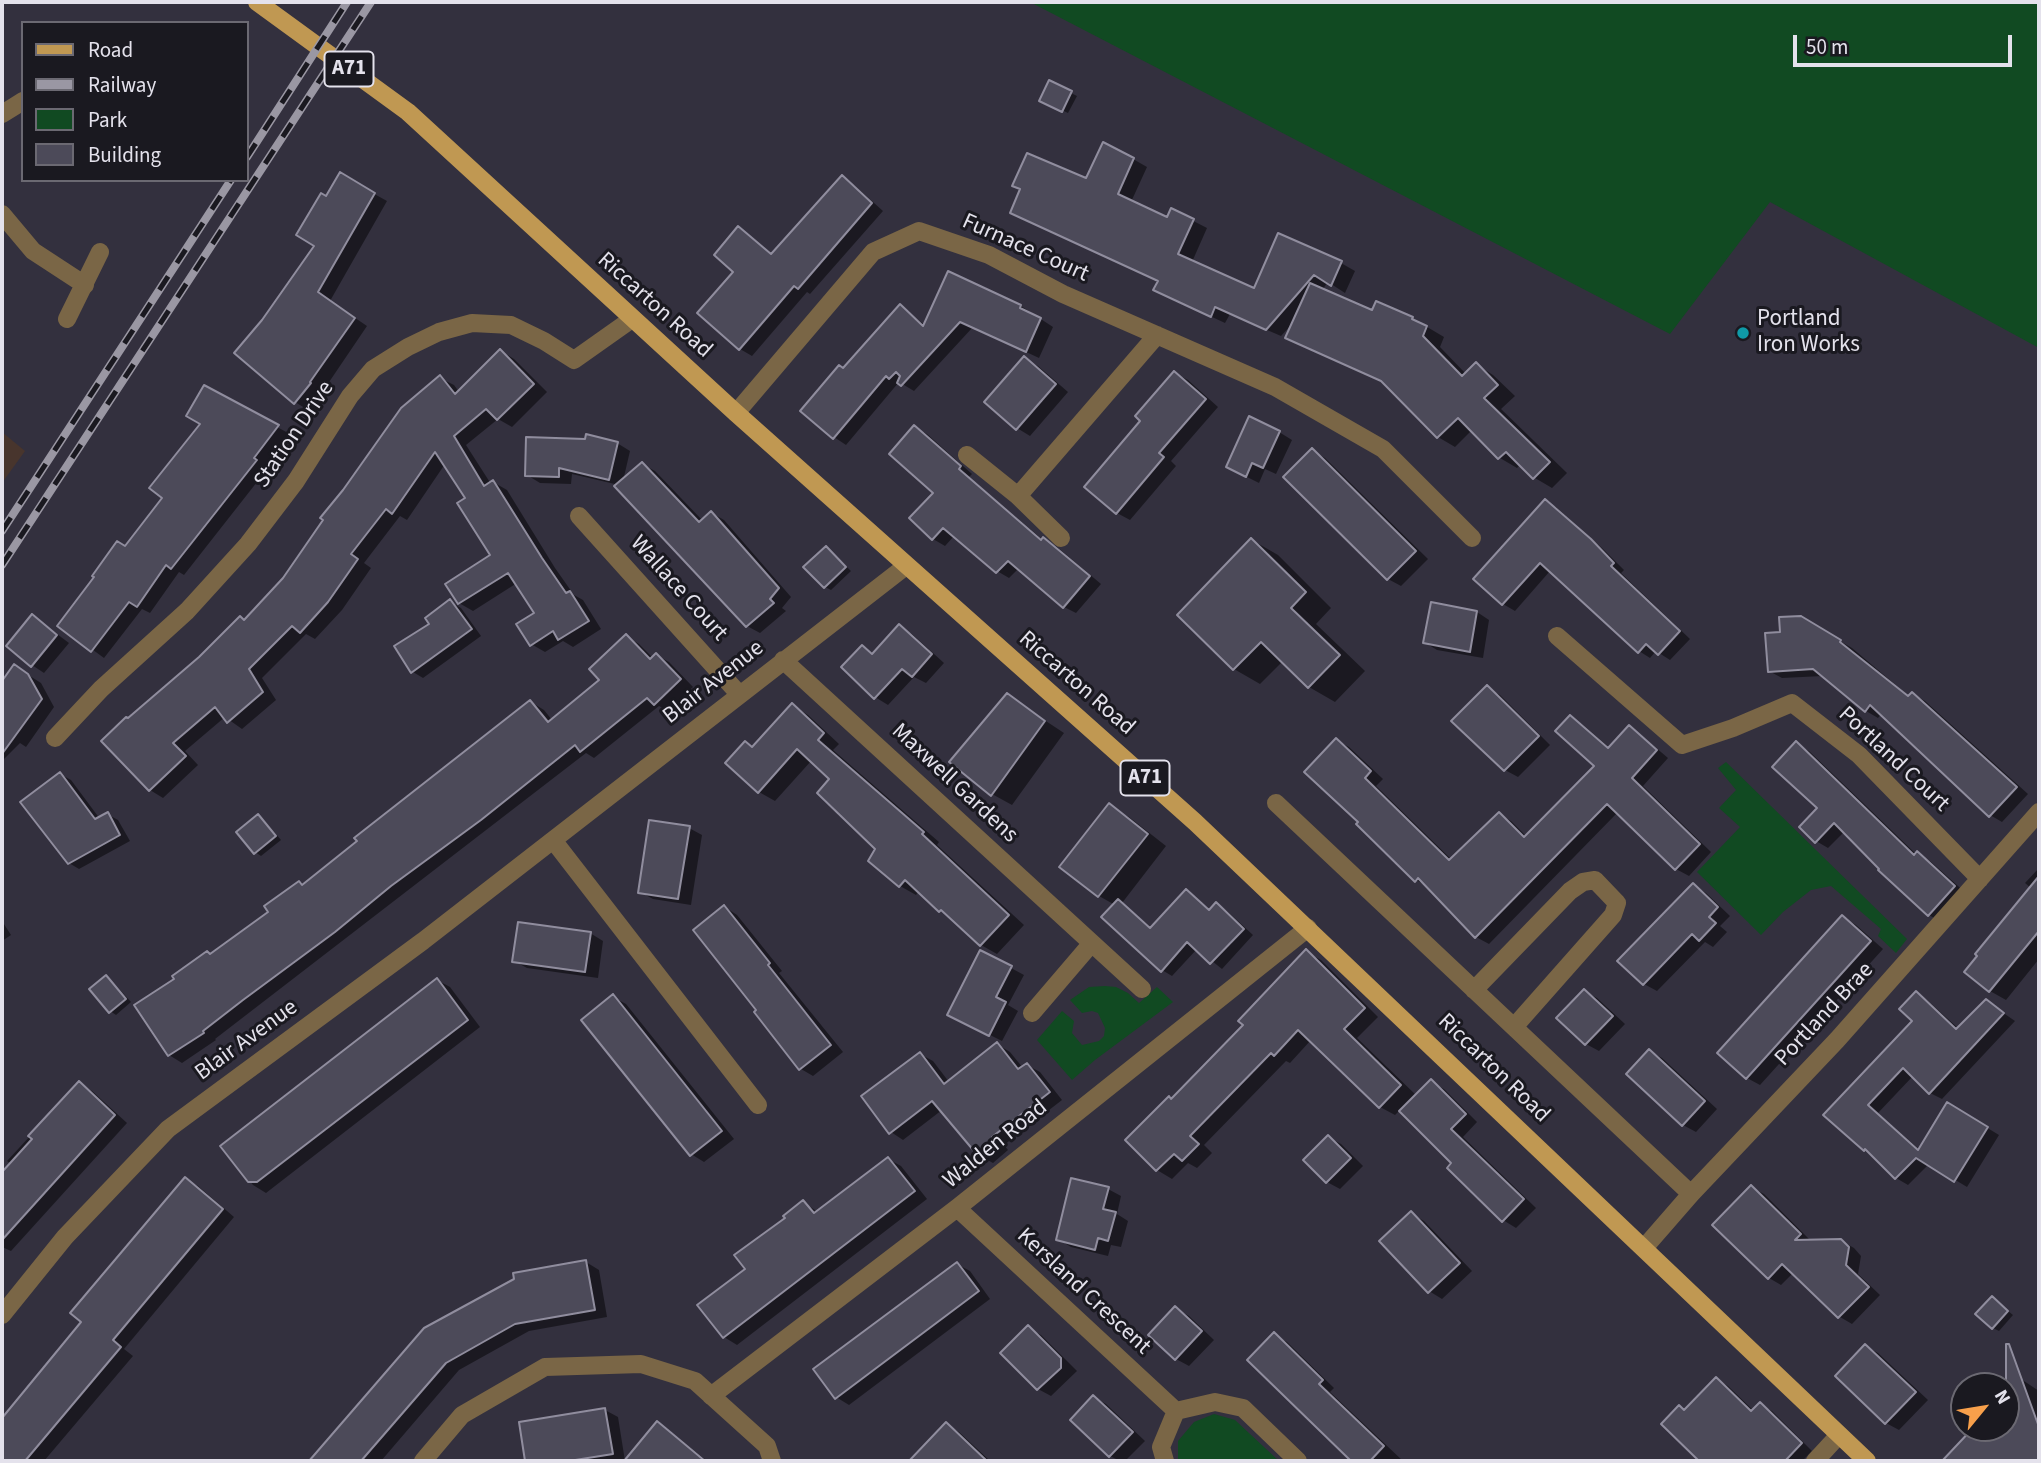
<!DOCTYPE html>
<html>
<head>
<meta charset="utf-8">
<style>
  body { margin:0 }
  #map { position:relative; width:2041px; height:1463px; overflow:hidden; background:#33303e; font-family:"Source Sans 3",sans-serif }
  canvas { display:block }
  .frame { position:absolute; inset:0; border:4px solid #e4e2ec; pointer-events:none }
  .legend { position:absolute; left:21px; top:21px; width:228px; height:161px; box-sizing:border-box; background:#1a1920; border:2px solid #6b6972; margin:0; padding:9px 12px; list-style:none; font-size:21px; color:#e4e2ec }
  .legend li { display:flex; align-items:center; gap:14px; height:35px }
  .legend b { width:35px; border:2px solid #6b6972 }
  .north { position:absolute; left:1950px; top:1372px; width:70px; height:70px; box-sizing:border-box; background:#1a1920; border:2px solid #6b6972; border-radius:50%; rotate:60deg; font-size:19px; font-weight:700; line-height:28px; text-align:center; color:#e4e2ec }
  .north::after { content:''; display:block; margin:auto; width:24px; height:32px; background:#f8a04b; clip-path:polygon(50% 0,100% 100%,50% 72%,0 100%) }
  .scale { position:absolute; left:1793px; top:35px; width:219px; height:32px; box-sizing:border-box; border:4px solid #e4e2ec; border-top:0; padding-left:9px; font-size:21px; line-height:24px; white-space:nowrap; color:#e4e2ec; -webkit-text-stroke:5px #1a1920; paint-order:stroke }
</style>
</head>
<body>
<div id="map">
<canvas width="2041" height="1463"></canvas>
<div class="frame"></div>
<ul class="legend">
<li><b style="height:9px;background:#c09852"></b>Road</li>
<li><b style="height:9px;background:#9a97a3"></b>Railway</li>
<li><b style="height:19px;background:#114a22"></b>Park</li>
<li><b style="height:19px;background:#4c4a59"></b>Building</li>
</ul>
<div class="north">N</div>
<div class="scale">50 m</div>
</div>
<script>
const ctx = document.querySelector('canvas').getContext('2d');
ctx.lineJoin = 'round';
function fillPath(path, color) { ctx.fillStyle = color; ctx.fill(path, 'evenodd'); }
const toPath = rows => new Path2D(rows.map(r => 'M' + r).join(''));
function stroke(path, color, width, dash) { ctx.strokeStyle = color; ctx.lineWidth = width; ctx.lineCap = dash ? 'butt' : 'round'; ctx.setLineDash(dash || []); ctx.stroke(path); }
function write(font, color, halo, rows, align = 'center') {
  ctx.font = font + ' "Source Sans 3",sans-serif'; ctx.lineWidth = 6; ctx.setLineDash([]); ctx.textBaseline = 'middle'; ctx.strokeStyle = halo; ctx.fillStyle = color; for (const [text, x, y, turn = 0] of rows) {
    ctx.save(); ctx.translate(x, y); ctx.rotate((+turn || 0) * Math.PI / 180); ctx.textAlign = isNaN(turn) ? turn : align; if (halo) ctx.strokeText(text, 0, 0); ctx.fillText(text, 0, 0); ctx.restore();
  }
}
fillPath(toPath([
  [2,432,25,451,2,483]
]), '#48352d');
fillPath(toPath([
  [1030,2,2039,2,2039,348,1770,202,1670,334],
  [1726,762,1907,939,1896,953,1878,936,1881,929,1831,886,1811,890,1783,912,1761,935,1697,872,1740,827,1719,808,1736,790,1718,768],
  [1105,986,1116,987,1128,993,1139,1003,1157,987,1173,1002,1095,1060,1072,1080,1037,1040,1062,1011,1074,1021,1072,1033,1082,1045,1099,1041,1104,1036,1105,1028,1098,1013,1092,1011,1082,1013,1070,1000,1089,987],
  [1214,1414,1235,1420,1279,1461,1178,1461,1178,1441,1194,1422]
]), '#114a22');
fillPath(toPath([
  [1071,93,1077,96,1068,113,1047,103],
  [1133,159,1147,167,1131,202,1168,219,1172,210,1207,228,1192,262,1254,291,1279,235,1341,263,1355,271,1345,293,1328,282,1322,290,1373,312,1412,318,1444,337,1440,347,1466,374,1476,364,1493,375,1515,396,1501,409,1567,473,1552,488,1535,478,1521,464,1517,468,1500,458,1472,430,1455,447,1438,437,1386,384,1287,337,1292,324,1281,336,1230,314,1225,323,1169,297,1159,281,1012,213],
  [340,175,387,201,330,301,367,326,323,391,308,410,295,402,264,321,317,245,327,198],
  [842,178,854,185,883,211,810,294,807,292,752,356,740,349,699,313,735,271,738,229,773,255],
  [1021,306,1053,327,1039,358,973,327,914,391,899,382,846,445,834,437,843,369,900,307,925,325],
  [501,351,514,359,547,392,512,427,498,419,466,445,491,484,493,482,507,490,555,568,574,595,583,600,601,629,573,647,563,641,545,652,531,644,536,614,517,583,473,611,459,603,492,556,467,499,445,464,407,520,400,516,364,563,371,568,342,610,315,639,306,634,262,678,276,700,242,729,225,717,185,751,198,765,163,798,150,790,129,720,246,621,284,579,440,378,454,385,459,392],
  [1025,359,1038,366,1068,392,1030,436,1017,428],
  [1175,373,1188,380,1218,407,1171,461,1176,466,1130,520,1117,513,1142,421],
  [205,388,290,434,266,466,268,468,184,575,179,572,150,613,142,609,104,658,59,625,126,548,164,498,202,423],
  [915,427,927,434,972,474,969,477,1043,540,1056,546,1101,584,1076,613,1064,607,1019,568,1009,578,997,571,955,535,945,546,933,539,935,493],
  [1279,432,1292,440,1276,474,1265,469,1259,483,1241,474],
  [617,443,630,451,623,481,642,464,655,471,703,521,712,513,724,520,791,597,782,608,786,611,760,633,747,626,619,485,572,474,571,484,540,483,527,475],
  [1312,450,1325,458,1428,559,1401,586,1388,579],
  [1545,501,1556,507,1602,548,1624,570,1621,573,1690,639,1670,660,1656,651,1650,658,1639,651,1550,571,1515,611,1503,604,1476,579],
  [1252,540,1278,555,1331,608,1316,624,1365,671,1335,702,1309,687,1283,661,1260,684,1234,669,1179,615],
  [827,548,851,571,831,590,825,587],
  [450,602,461,608,481,636,423,678,413,672,431,624],
  [1477,612,1489,620,1483,658,1437,650,1424,642],
  [33,616,69,643,44,673,32,665],
  [1800,618,1852,648,1910,697,1913,694,1925,701,2028,794,2002,822,1990,815,1882,713,1878,718,1866,711,1823,676,1782,678,1769,671,1782,634],
  [899,626,912,634,944,663,926,683,914,677,888,705,875,697,862,647,875,654],
  [626,636,639,644,653,658,656,655,669,662,693,687,668,711,659,706,594,758,586,753,215,1039,216,1040,182,1063,169,1055,211,955,271,912,299,883,304,886,531,702,544,710,552,720,602,681],
  [14,666,41,683,54,707,26,747,20,743,2,761,2,683],
  [1487,688,1500,695,1550,745,1518,777,1505,770],
  [1008,696,1064,733,1012,805,992,794,952,762],
  [792,705,808,715,839,744,833,750,939,842,937,845,1024,925,997,954,981,945,919,891,916,895,900,886,832,779,812,760,775,801,759,792,746,743,753,748],
  [1570,717,1582,724,1611,749,1629,728,1641,735,1668,758,1643,786,1711,852,1689,876,1676,869,1618,812,1489,944,1476,937,1429,887,1416,880,1360,822,1336,740,1349,747,1383,779,1376,786,1451,859,1499,814,1511,821,1527,837,1596,766],
  [1796,744,1809,751,1916,854,1930,861,1967,894,1941,922,1929,915,1845,831,1828,848,1816,841,1819,808],
  [60,774,71,780,100,819,107,814,118,820,130,841,79,869,69,863],
  [1109,806,1129,817,1166,846,1122,903,1152,928,1186,891,1211,910,1216,905,1226,910,1253,935,1222,969,1197,949,1172,976,1162,970,1115,905,1099,896],
  [259,817,264,820,281,840,261,856,255,852],
  [689,828,702,835,691,905,653,899,640,892],
  [2039,868,2039,959,2006,1000,1990,991,1967,972,2031,888,2025,883],
  [1693,885,1706,893,1730,916,1720,926,1727,932,1713,947,1705,942,1657,991,1644,984],
  [725,907,737,915,782,971,779,973,843,1052,813,1076,801,1069,759,1010],
  [1843,917,1856,925,1883,949,1760,1085,1747,1078],
  [2,921,11,935,2,941],
  [590,933,603,941,598,978,527,968,514,961],
  [1306,952,1321,960,1378,1017,1357,1038,1417,1096,1431,1082,1444,1089,1477,1122,1463,1137,1536,1208,1516,1228,1503,1220,1454,1163,1400,1110,1395,1115,1380,1107,1311,1040,1290,1063,1286,1061,1204,1145,1212,1153,1197,1168,1188,1163,1172,1179,1157,1170,1128,1140,1172,1100,1245,1025],
  [1011,968,1024,975,1008,1005,1018,1011,1002,1041,962,1021],
  [106,977,112,981,131,1002,116,1015,110,1011],
  [437,980,450,987,480,1027,266,1193,253,1185,222,1146],
  [1584,991,1597,998,1625,1024,1599,1051,1586,1044,1559,1018],
  [1916,994,1927,1000,1959,1029,1986,1001,2015,1021,1942,1099,1930,1093,1913,1076,1878,1113,1920,1150,1948,1104,1999,1135,1967,1187,1929,1164,1908,1185,1896,1178,1872,1154,1826,1115,1915,1021],
  [613,997,626,1004,734,1139,704,1162,691,1154],
  [997,1044,1010,1052,1023,1068,1027,1065,1040,1072,1062,1100,1004,1145,1008,1150,993,1163,980,1156,942,1110,903,1140,891,1132,920,1054,933,1061,949,1082],
  [1649,1051,1662,1058,1717,1109,1696,1132,1683,1125,1628,1074],
  [79,1083,92,1091,127,1123,11,1251,2,1247,2,1175,11,1164,7,1161],
  [1328,1137,1341,1144,1363,1166,1340,1189,1327,1182],
  [888,1159,901,1166,927,1199,737,1345,724,1337,747,1269,788,1218,803,1202,818,1212],
  [185,1179,198,1186,234,1217,124,1349,133,1356,44,1461,2,1461,2,1420,83,1322],
  [1751,1187,1764,1194,1812,1242,1840,1240,1854,1248,1861,1256,1858,1274,1880,1295,1852,1324,1840,1317,1793,1273,1781,1285,1769,1278],
  [1108,1189,1121,1196,1117,1214,1128,1221,1121,1247,1111,1245,1108,1256,1071,1247,1058,1239],
  [1411,1213,1424,1221,1472,1271,1442,1299,1429,1291],
  [586,1262,599,1270,607,1317,529,1331,459,1370,381,1461,311,1461,425,1329],
  [957,1264,970,1271,990,1299,849,1405,836,1397],
  [1992,1298,2013,1315,1999,1331,1993,1328],
  [1176,1309,1189,1316,1214,1340,1189,1366,1176,1359,1151,1335],
  [1028,1328,1041,1335,1077,1371,1051,1396,1038,1389,1003,1353],
  [1274,1335,1287,1342,1334,1388,1330,1392,1403,1461,1355,1461,1249,1360],
  [1865,1346,1878,1353,1928,1400,1899,1430,1886,1423,1837,1376],
  [1717,1379,1728,1386,1754,1411,1760,1404,1772,1411,1812,1451,1802,1461,1775,1461,1766,1453,1758,1461,1702,1461,1663,1424,1679,1407,1686,1411],
  [2021,1379,2039,1391,2039,1461,1944,1461,1975,1428,2006,1428,2006,1395],
  [1093,1397,1106,1404,1145,1441,1125,1461,1120,1461,1110,1456,1072,1419],
  [605,1410,618,1417,625,1461,527,1461,521,1424],
  [657,1424,670,1431,707,1461,644,1461,633,1453],
  [946,1425,959,1432,988,1459,921,1461,916,1456]
]), '#0007');
const building = toPath([
  [1049,80,1072,91,1062,112,1039,101,1049,80],
  [1103,142,1134,158,1118,194,1167,217,1171,208,1194,219,1178,254,1254,288,1278,233,1342,261,1331,286,1314,275,1266,330,1215,307,1211,317,1153,290,1158,281,1010,213,1020,189,1012,186,1027,153,1086,178,1103,142],
  [340,172,375,193,318,292,355,318,310,382,311,383,294,404,234,353,262,320,314,246,296,235,321,193,326,196,340,172],
  [842,175,872,203,798,289,794,286,739,350,697,313,733,272,714,255,738,226,771,254,842,175],
  [948,271,1021,305,1020,308,1041,318,1026,352,960,322,901,386,897,383,900,376,896,372,889,379,886,376,833,439,800,411,839,365,843,368,900,304,923,326,948,271],
  [1310,283,1372,310,1376,301,1413,317,1412,319,1427,326,1423,336,1462,376,1476,362,1498,385,1484,398,1550,462,1533,479,1506,452,1498,459,1458,418,1437,438,1381,381,1285,338,1310,283],
  [500,349,534,384,497,420,486,409,454,436,484,486,493,480,542,558,566,593,570,591,589,621,558,640,553,631,530,646,516,624,534,613,508,573,458,604,445,584,490,555,457,503,465,498,435,452,392,514,386,509,351,554,358,559,328,602,300,633,292,626,249,669,263,692,227,723,215,707,173,743,186,756,149,791,101,741,126,717,128,718,199,657,240,616,244,620,283,578,323,520,320,518,343,490,401,408,440,375,455,394,500,349],
  [1024,356,1056,384,1016,430,984,402,1024,356],
  [1174,371,1206,399,1159,453,1164,457,1116,514,1084,487,1140,421,1135,416,1174,371],
  [204,385,279,425,254,458,257,460,171,569,166,565,137,607,129,602,91,652,57,626,94,577,92,576,117,541,125,546,162,498,149,488,200,424,186,416,204,385],
  [1249,416,1280,431,1263,468,1252,463,1246,477,1226,467,1249,416],
  [914,425,961,466,959,469,1041,540,1043,537,1090,576,1063,608,1008,561,996,573,943,528,932,540,909,518,933,493,889,454,914,425],
  [586,434,618,442,609,480,559,468,559,477,525,476,526,437,585,439,586,434],
  [1312,448,1416,551,1387,580,1283,477,1312,448],
  [642,462,699,522,711,511,779,588,770,599,774,603,746,627,614,486,642,462],
  [1545,499,1591,539,1614,563,1611,566,1680,631,1658,655,1646,644,1638,653,1540,563,1502,605,1473,579,1545,499],
  [1251,538,1306,592,1291,608,1340,655,1308,688,1261,642,1233,670,1177,615,1251,538],
  [826,546,846,567,824,588,803,567,826,546],
  [450,599,472,629,411,673,394,646,429,624,425,618,450,599],
  [1431,602,1477,611,1470,652,1423,643,1431,602],
  [32,614,57,635,31,667,6,646,32,614],
  [1801,616,1841,640,1840,642,1908,696,1912,692,2017,787,1989,817,1870,705,1865,712,1813,669,1768,672,1765,633,1780,632,1779,617,1801,616],
  [899,624,932,654,912,677,902,669,874,699,841,667,862,645,872,654,899,624],
  [626,634,650,659,656,653,681,679,654,705,647,698,580,752,575,745,481,820,391,886,335,932,243,1000,203,1031,204,1033,168,1056,134,1005,174,979,172,976,207,951,210,954,268,912,264,906,299,881,302,885,357,841,354,838,530,700,548,722,599,680,589,669,626,634],
  [14,664,28,674,42,699,2,754,2,681,14,664],
  [1487,685,1539,736,1504,771,1451,721,1487,685],
  [1007,693,1045,721,991,796,949,762,1007,693],
  [792,703,824,733,818,740,924,832,922,834,1009,915,980,946,941,910,939,912,905,880,899,887,868,861,875,849,817,793,829,779,797,749,758,793,725,763,745,741,752,747,792,703],
  [1570,715,1608,748,1629,725,1657,750,1632,778,1700,844,1675,870,1607,804,1475,938,1418,878,1415,882,1356,824,1358,822,1304,772,1336,738,1371,771,1365,778,1449,860,1499,812,1524,837,1594,766,1555,731,1570,715],
  [1796,741,1914,855,1917,851,1955,886,1928,916,1878,870,1879,869,1834,823,1815,843,1799,827,1817,808,1772,767,1796,741],
  [60,772,95,819,108,812,120,835,68,864,20,802,60,772],
  [1109,803,1148,834,1098,897,1059,867,1109,803],
  [258,814,276,836,254,854,236,832,258,814],
  [649,820,690,826,678,899,638,893,649,820],
  [2039,876,2039,931,1989,992,1964,972,1977,956,1975,954,2039,876],
  [1693,883,1718,907,1709,917,1716,923,1699,941,1692,934,1643,985,1617,961,1693,883],
  [1186,889,1209,910,1216,902,1244,929,1210,964,1187,942,1161,972,1101,917,1118,899,1150,928,1186,889],
  [724,905,770,963,768,965,831,1045,799,1070,754,1012,756,1010,693,930,724,905],
  [1842,915,1871,941,1746,1079,1717,1053,1842,915],
  [518,922,591,932,585,972,512,962,518,922],
  [1306,949,1365,1008,1344,1029,1401,1085,1379,1108,1298,1030,1274,1056,1271,1053,1190,1136,1199,1144,1182,1161,1174,1154,1156,1171,1125,1140,1169,1096,1171,1099,1243,1025,1238,1021,1306,949],
  [980,950,1012,966,996,997,1006,1002,989,1036,947,1015,980,950],
  [106,975,126,999,109,1013,89,989,106,975],
  [437,978,468,1020,257,1182,248,1182,220,1146,437,978],
  [1584,989,1613,1016,1585,1045,1556,1018,1584,989],
  [1916,991,1956,1029,1986,999,2004,1013,1929,1094,1903,1068,1868,1105,1918,1150,1947,1102,1988,1127,1954,1182,1916,1158,1895,1179,1865,1149,1864,1151,1823,1115,1912,1021,1899,1009,1916,991],
  [613,994,722,1131,690,1156,581,1020,613,994],
  [997,1042,1018,1069,1027,1063,1050,1092,992,1137,996,1142,979,1157,932,1101,889,1134,861,1096,920,1052,944,1084,997,1042],
  [1649,1049,1705,1101,1682,1126,1626,1074,1649,1049],
  [1431,1079,1466,1114,1451,1129,1524,1199,1502,1222,1447,1168,1451,1163,1399,1111,1431,1079],
  [79,1081,115,1115,2,1240,2,1172,32,1139,28,1136,79,1081],
  [1328,1135,1351,1158,1326,1183,1303,1160,1328,1135],
  [888,1157,915,1191,723,1338,697,1305,745,1269,734,1255,785,1218,783,1216,803,1200,814,1213,888,1157],
  [185,1177,223,1209,113,1340,121,1347,25,1461,2,1461,2,1418,81,1322,70,1313,185,1177],
  [1071,1178,1109,1187,1103,1209,1116,1212,1108,1241,1098,1238,1095,1250,1056,1240,1071,1178],
  [1751,1185,1801,1234,1795,1240,1841,1239,1849,1247,1846,1265,1869,1287,1838,1318,1782,1264,1768,1279,1712,1225,1751,1185],
  [1411,1211,1460,1263,1428,1293,1379,1241,1411,1211],
  [586,1260,595,1310,515,1324,446,1363,361,1461,309,1461,424,1328,514,1279,513,1273,586,1260],
  [957,1262,979,1291,835,1399,813,1369,957,1262],
  [1992,1296,2008,1311,1992,1329,1975,1314,1992,1296],
  [1175,1306,1202,1331,1175,1360,1148,1335,1175,1306],
  [1028,1325,1061,1358,1061,1368,1037,1390,1000,1353,1028,1325],
  [1274,1332,1323,1380,1319,1384,1384,1446,1370,1461,1351,1461,1247,1360,1274,1332],
  [1865,1344,1916,1392,1885,1424,1835,1376,1865,1344],
  [2006,1344,2009,1344,2039,1427,2039,1461,1942,1461,1973,1428,2006,1428,2006,1344],
  [1716,1377,1751,1411,1760,1402,1802,1443,1785,1461,1699,1461,1661,1424,1679,1405,1684,1410,1716,1377],
  [1093,1395,1133,1432,1109,1457,1070,1420,1093,1395],
  [605,1408,613,1454,569,1461,525,1461,519,1422,605,1408],
  [657,1421,705,1461,624,1461,657,1421],
  [946,1422,987,1461,909,1461,946,1422]
]);
fillPath(building, '#4c4a59');
stroke(building, '#908d9e', 2);
stroke(toPath([
  [2,114,23,101],
  [2,214,33,251,85,285],
  [67,319,100,252],
  [736,413,873,252,919,231,989,255,1063,294,1275,387,1383,449,1472,538],
  [967,455,1018,496,1061,538],
  [1018,496,1157,335],
  [579,516,739,694],
  [1557,636,1682,745,1733,728,1792,703,1859,755,1980,879],
  [783,660,1142,989],
  [55,738,101,689,187,611,248,544,296,481,350,396,373,369,408,347,439,332,472,323,511,325,544,341,574,360,632,319],
  [1276,803,1691,1194],
  [553,840,758,1105],
  [1474,990,1570,891,1583,882,1595,880,1617,903,1613,915,1514,1027],
  [1032,1013,1091,944],
  [957,1208,1176,1411,1215,1402,1243,1408,1298,1461],
  [1644,1248,1691,1194,1837,1040,2039,812],
  [2,1315,65,1237,168,1129,423,941,906,566],
  [711,1396,957,1208,1308,928],
  [423,1461,462,1415,545,1367,641,1364,695,1381,767,1446,772,1461],
  [1165,1461,1161,1447,1176,1411],
  [1815,1461,1839,1435]
]), '#7a6646', 18);
stroke(toPath([
  [257,2,408,112,736,413,1195,822,1867,1461]
]), '#c09852', 18);
const rail = toPath([
  [247,157,347,2],
  [2,531,231,180],
  [2,565,371,2]
]);
stroke(rail, '#9a97a3', 8);
stroke(rail, '#1a1920', 5, [16]);
for (const [x, y, r, color] of [
  [1743,333,7,"#0f9aa8"]
]) { const dot = new Path2D(); dot.arc(x, y, r, 0, 2 * Math.PI); ctx.fillStyle = color; ctx.fill(dot); stroke(dot, '#1a1920', 2.5); }
for (const [x, y, w] of [
  [349,69,49],
  [1145,778,49]
]) { const box = new Path2D(); box.roundRect(x - w / 2, y - 17.5, w, 35, 5); ctx.fillStyle = '#1a1920'; ctx.fill(box); stroke(box, '#e4e2ec', 2); }
write('bold 21px', '#e4e2ec', null, [
  ["A71",349,69],
  ["A71",1145,778]
]);
write('23px', '#e4e2ec', '#1a1920', [
  ["Furnace Court",1025,249,24],
  ["Riccarton Road",654,306,42],
  ["Station Drive",295,435,-56],
  ["Wallace Court",678,589,48],
  ["Blair Avenue",714,683,-38],
  ["Riccarton Road",1076,684,41],
  ["Portland Court",1893,760,43],
  ["Maxwell Gardens",954,784,43],
  ["Portland Brae",1825,1015,-47],
  ["Blair Avenue",247,1041,-36],
  ["Riccarton Road",1493,1069,44],
  ["Walden Road",996,1145,-39],
  ["Kersland Crescent",1083,1292,43]
]);
write('23px', '#e4e2ec', '#1a1920', [
  ["Portland",1757,320],
  ["Iron Works",1757,346]
], 'left');
</script>
</body>
</html>
